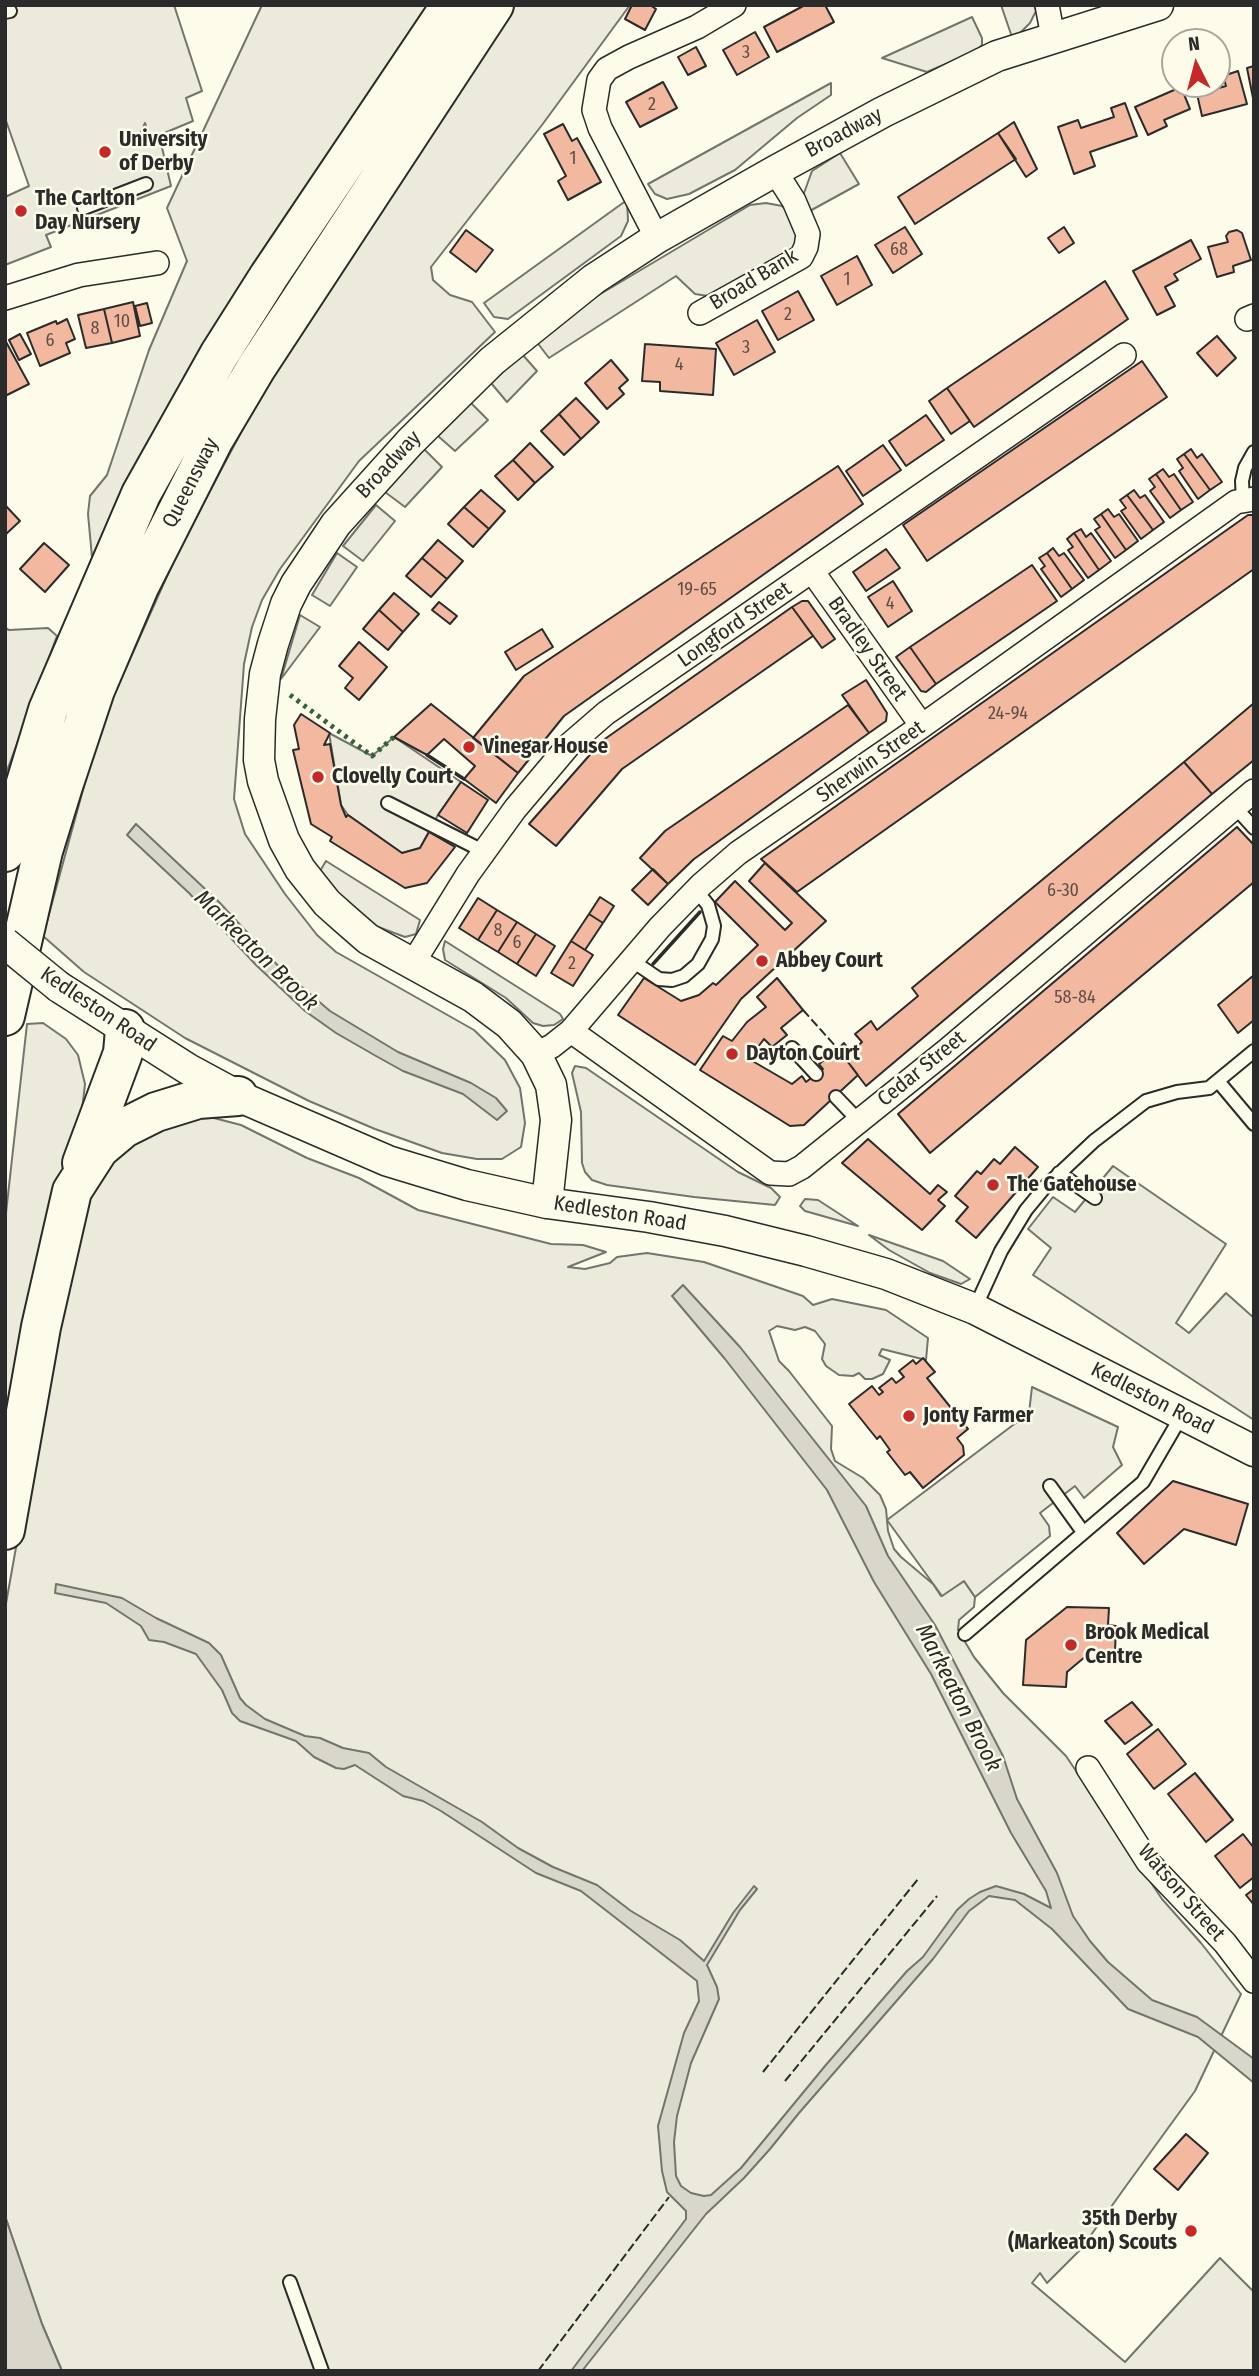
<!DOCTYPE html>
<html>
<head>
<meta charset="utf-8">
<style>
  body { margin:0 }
  #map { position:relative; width:1259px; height:2376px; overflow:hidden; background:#fdfbea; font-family:"Fira Sans Condensed",sans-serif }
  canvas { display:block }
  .frame { position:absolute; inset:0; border:7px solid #2b2b2b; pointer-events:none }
  .north { position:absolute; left:1161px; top:28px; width:70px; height:70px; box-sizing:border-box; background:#fdfbea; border:2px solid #a9a89e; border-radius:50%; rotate:354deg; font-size:19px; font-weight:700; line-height:28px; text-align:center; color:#2b2b2b }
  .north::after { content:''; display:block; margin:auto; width:24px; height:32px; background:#c62828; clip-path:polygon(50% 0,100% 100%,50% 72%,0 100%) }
</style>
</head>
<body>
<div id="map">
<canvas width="1259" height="2376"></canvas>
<div class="frame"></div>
<div class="north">N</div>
</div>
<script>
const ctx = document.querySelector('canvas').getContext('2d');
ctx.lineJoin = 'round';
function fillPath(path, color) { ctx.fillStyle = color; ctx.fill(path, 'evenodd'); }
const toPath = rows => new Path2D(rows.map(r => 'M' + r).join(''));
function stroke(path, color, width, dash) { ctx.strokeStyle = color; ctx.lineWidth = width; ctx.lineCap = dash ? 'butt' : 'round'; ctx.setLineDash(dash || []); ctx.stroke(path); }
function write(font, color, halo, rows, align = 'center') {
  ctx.font = font + ' "Fira Sans Condensed",sans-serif'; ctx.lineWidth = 5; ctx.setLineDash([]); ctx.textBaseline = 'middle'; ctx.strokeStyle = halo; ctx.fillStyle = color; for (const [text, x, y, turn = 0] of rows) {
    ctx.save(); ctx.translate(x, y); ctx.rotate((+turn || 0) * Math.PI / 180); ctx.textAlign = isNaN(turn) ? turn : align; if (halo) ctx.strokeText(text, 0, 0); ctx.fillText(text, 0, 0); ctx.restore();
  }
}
const green = toPath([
  [262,5,430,5,118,502,92,557,88,514,90,496,107,475,149,350,187,261,167,208,262,5],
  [514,5,630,5,542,125,431,267,433,280,450,295,472,302,495,332,359,461,280,569,262,600,252,627,244,664,234,799,245,834,285,894,317,935,336,952,474,1030,505,1060,520,1088,525,1123,521,1147,502,1159,477,1159,442,1153,375,1129,309,1101,185,1038,84,972,43,936,101,724,180,547,253,410,339,271,395,191,445,110,514,5],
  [1001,5,1034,5,1036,11,1030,23,1013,40,1001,5],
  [972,17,982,38,982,45,976,51,927,72,882,58,972,17],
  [831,83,831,95,797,118,735,170,689,194,667,199,655,194,648,184,831,83],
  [840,153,859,184,808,212,804,204,804,193,812,171,840,153],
  [627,200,628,221,621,236,508,319,494,317,484,303,627,200],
  [766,203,782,206,790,214,799,234,797,246,708,296,695,294,676,276,549,358,536,341,587,302,750,205,766,203],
  [522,354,537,371,507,402,491,383,522,354],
  [471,403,488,420,455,451,438,436,471,403],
  [424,449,442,467,405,507,385,492,424,449],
  [376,505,395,521,363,561,343,546,376,505],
  [337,553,357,567,330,606,312,595,337,553],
  [300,615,320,627,281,679,300,615],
  [5,628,9,630,48,628,57,636,5,776,5,628],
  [326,861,420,920,416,934,405,937,373,925,339,896,320,871,326,861],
  [445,941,560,1014,563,1019,554,1025,543,1026,533,1023,506,998,445,960,443,949,445,941],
  [43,1023,66,1039,78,1055,85,1084,82,1110,5,1440,5,1222,27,1024,43,1023],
  [575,1066,586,1068,738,1172,771,1188,780,1197,775,1205,694,1197,607,1185,592,1180,585,1172,582,1163,581,1112,572,1073,575,1066],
  [210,1117,241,1125,307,1158,359,1178,418,1210,551,1244,583,1245,606,1252,568,1267,585,1269,610,1263,617,1257,647,1253,704,1262,803,1296,813,1305,832,1299,886,1310,928,1338,926,1360,882,1349,879,1355,890,1360,883,1374,872,1379,865,1379,859,1373,853,1376,839,1375,826,1366,822,1359,825,1344,815,1331,805,1327,795,1330,777,1326,769,1331,779,1361,789,1371,832,1426,831,1449,835,1461,863,1478,880,1495,886,1509,888,1531,894,1549,901,1557,933,1584,941,1596,964,1581,975,1597,974,1607,959,1620,958,1630,974,1657,1003,1693,1066,1756,1162,1899,1201,1943,1241,1994,1195,2091,1126,2186,1081,2249,1047,2283,1040,2273,1032,2283,1125,2362,1220,2258,1254,2292,1254,2371,62,2371,42,2324,5,2216,5,1609,44,1391,97,1168,152,1125,210,1117],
  [805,1199,818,1200,858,1226,805,1211,800,1206,805,1199],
  [869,1235,943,1261,970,1279,961,1284,930,1273,889,1250,869,1235]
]);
fillPath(green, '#ecebdb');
stroke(green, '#74746e', 2);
const parking = toPath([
  [5,5,174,5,202,91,186,98,193,121,150,139,145,123,140,134,142,145,160,139,171,186,46,235,51,247,5,265,5,197,29,186,5,118,5,5],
  [329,733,372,756,394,737,461,782,438,815,420,848,402,853,348,815,341,805,329,733],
  [1113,1166,1226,1244,1176,1323,1189,1333,1226,1293,1254,1318,1254,1420,1033,1275,1051,1248,1028,1229,1053,1197,1075,1212,1113,1166],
  [1032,1387,1118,1427,1113,1447,1122,1465,1084,1498,1075,1486,1040,1513,1049,1526,1050,1536,975,1597,964,1581,942,1596,887,1520,1029,1413,1032,1387]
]);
fillPath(parking, '#eceadb');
stroke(parking, '#74746e', 2);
const water = toPath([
  [136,824,219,902,281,969,330,1011,398,1052,471,1083,496,1098,507,1111,497,1120,463,1094,403,1071,376,1056,336,1033,305,1011,256,965,189,893,127,835,136,824],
  [683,1285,740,1347,866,1506,888,1556,935,1625,1003,1756,1017,1799,1057,1873,1073,1916,1090,1941,1108,1962,1152,2000,1197,2017,1254,2059,1254,2083,1198,2037,1128,2009,1052,1929,1015,1900,989,1896,969,1911,933,1959,799,2113,770,2149,744,2178,706,2214,582,2371,571,2371,686,2219,686,2211,667,2192,662,2171,658,2126,684,2033,699,2001,697,1981,581,1891,536,1873,441,1811,423,1801,403,1796,355,1765,344,1769,336,1768,314,1757,296,1741,240,1721,232,1713,222,1690,196,1654,164,1642,149,1640,141,1626,106,1603,55,1593,56,1584,122,1598,156,1618,209,1643,221,1655,240,1698,246,1705,265,1719,305,1736,320,1738,343,1748,369,1753,386,1767,482,1822,518,1848,553,1867,597,1885,631,1911,680,1940,704,1961,733,1913,754,1886,757,1889,740,1910,707,1965,717,1987,719,1999,691,2063,677,2116,674,2142,676,2176,681,2186,691,2193,704,2196,711,2195,741,2168,825,2066,907,1971,923,1957,957,1910,969,1899,980,1892,996,1886,1024,1894,1051,1908,1046,1891,1011,1833,931,1674,874,1582,827,1490,725,1359,672,1296,683,1285],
  [5,2216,42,2324,62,2371,5,2371,5,2216]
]);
fillPath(water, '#d8d7c9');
stroke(water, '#74746e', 2);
const building = toPath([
  [632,5,650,5,656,9,645,30,625,19,632,5],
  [805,5,825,5,834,22,777,52,764,27,805,5],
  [755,32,769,57,737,75,723,50,755,32],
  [696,47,706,66,688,75,678,57,696,47],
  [1254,66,1254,98,1253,98,1247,68,1254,66],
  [1238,71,1247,104,1202,116,1197,94,1226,86,1223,76,1238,71],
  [663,82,677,108,640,127,626,102,663,82],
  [1181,87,1190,109,1164,120,1167,126,1148,135,1135,107,1181,87],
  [1125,103,1137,136,1090,152,1095,166,1074,174,1058,127,1078,120,1081,128,1114,117,1111,108,1125,103],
  [1014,122,1037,169,1026,177,998,133,1014,122],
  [563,124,572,141,577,138,601,182,568,200,558,181,566,176,544,134,563,124],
  [998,133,1016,159,915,224,898,197,998,133],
  [905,227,922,254,893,273,875,245,905,227],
  [1064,227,1074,243,1059,253,1048,238,1064,227],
  [466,230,493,250,476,272,450,252,466,230],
  [1237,230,1242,233,1251,260,1233,266,1234,272,1217,277,1208,247,1228,242,1226,236,1229,232,1237,230],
  [1191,240,1201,259,1174,274,1178,280,1165,287,1175,306,1157,315,1133,271,1191,240],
  [857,256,872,285,837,305,821,276,857,256],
  [1105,281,1128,319,974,427,947,388,1105,281],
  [798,291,814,320,778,340,762,311,798,291],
  [133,302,140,336,112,343,104,309,133,302],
  [147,303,152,323,140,326,135,306,147,303],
  [104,309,112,343,86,348,78,315,104,309],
  [67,319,75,339,66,343,70,353,40,366,27,333,56,321,57,324,67,319],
  [757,320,775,352,734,375,716,343,757,320],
  [20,334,31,354,19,360,9,340,20,334],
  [1217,336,1236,358,1217,376,1197,353,1217,336],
  [5,340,29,384,5,396,5,340],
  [645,344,716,349,713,395,660,391,660,382,642,381,645,344],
  [611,360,628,380,619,388,624,394,607,409,585,383,611,360],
  [1142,361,1167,397,927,561,903,525,1142,361],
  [947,388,970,421,951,434,929,401,947,388],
  [576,398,599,422,581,439,559,414,576,398],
  [559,414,581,439,564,455,541,431,559,414],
  [926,415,944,440,906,466,889,441,926,415],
  [530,443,553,467,535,483,513,460,530,443],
  [883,445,901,470,863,496,846,471,883,445],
  [1191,449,1197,458,1202,454,1222,482,1210,490,1184,454,1191,449],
  [1184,454,1210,490,1198,499,1179,471,1183,468,1177,459,1184,454],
  [513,460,535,483,518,500,495,476,513,460],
  [838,466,863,504,564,716,518,773,473,738,524,676,838,466],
  [1163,469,1169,477,1174,474,1193,502,1181,510,1156,474,1163,469],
  [1156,474,1181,510,1170,518,1150,491,1155,487,1149,479,1156,474],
  [481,490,505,511,489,529,464,507,481,490],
  [1134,490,1140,498,1145,495,1164,522,1153,530,1127,495,1134,490],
  [1127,495,1153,530,1141,539,1121,511,1126,508,1120,500,1127,495],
  [5,505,20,521,5,535,5,505],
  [464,507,489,529,473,547,448,524,464,507],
  [1108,509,1114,517,1119,514,1138,541,1126,550,1101,514,1108,509],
  [1101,514,1126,550,1115,558,1095,530,1100,527,1094,519,1101,514],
  [1248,515,1254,515,1254,569,797,892,761,859,1248,515],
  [1081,529,1086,537,1091,533,1111,561,1099,570,1074,533,1081,529],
  [1074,533,1099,570,1088,578,1068,550,1073,547,1067,539,1074,533],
  [438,540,463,561,447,579,422,558,438,540],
  [44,543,69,565,45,592,20,569,44,543],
  [1053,548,1059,556,1064,553,1084,580,1072,589,1047,553,1053,548],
  [886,549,900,568,866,591,853,572,886,549],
  [1047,553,1072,589,1061,597,1041,569,1045,566,1039,558,1047,553],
  [422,558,447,579,431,597,406,576,422,558],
  [1032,565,1057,601,936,684,910,647,1032,565],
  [893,581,912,611,888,627,868,597,893,581],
  [394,593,419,614,403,632,379,610,394,593],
  [802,601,808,601,835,639,822,648,792,607,802,601],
  [439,602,457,616,450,624,432,610,439,602],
  [792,607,813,636,622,769,556,846,529,824,602,741,792,607],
  [379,610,403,632,388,650,363,629,379,610],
  [542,629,553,647,516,670,505,652,542,629],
  [359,642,387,667,359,700,345,688,353,678,339,666,359,642],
  [910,647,936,684,926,692,921,691,896,657,910,647],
  [866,680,887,713,886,721,869,733,842,695,866,680],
  [1254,703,1254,760,1212,794,1184,762,1254,703],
  [431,704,518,773,496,803,464,779,475,766,444,739,427,755,394,737,431,704],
  [848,705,869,733,694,859,668,884,640,858,665,831,848,705],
  [301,714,330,733,324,745,330,744,341,805,346,817,348,815,402,853,420,848,429,832,455,847,427,883,405,888,330,841,332,837,311,824,293,750,299,749,294,725,301,714],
  [1184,762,1212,794,866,1086,838,1049,844,1043,851,1052,862,1042,855,1034,871,1021,877,1030,918,996,912,988,1184,762],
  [461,782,488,800,467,833,438,815,461,782],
  [1237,827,1254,845,1254,882,930,1153,898,1114,1237,827],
  [765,863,826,921,741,999,695,1065,618,1015,644,978,681,1001,699,995,713,983,716,985,758,945,715,902,735,881,785,930,792,923,749,881,765,863],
  [653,869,668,884,648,905,632,890,653,869],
  [600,897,614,906,603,923,589,914,600,897],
  [478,898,497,910,478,940,459,928,478,898],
  [497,910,517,922,498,952,478,940,497,910],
  [589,914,603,923,585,950,571,941,589,914],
  [517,922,536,934,517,964,498,952,517,922],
  [536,934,555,946,536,976,517,964,536,934],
  [571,941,593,955,573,986,551,973,571,941],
  [1254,975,1254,1020,1238,1033,1218,1005,1254,975],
  [777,978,803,1010,781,1028,787,1035,772,1047,764,1039,749,1059,792,1084,802,1076,806,1082,823,1069,819,1064,838,1049,858,1075,804,1125,790,1126,700,1070,723,1036,732,1041,747,1022,766,1007,757,997,777,978],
  [868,1139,930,1194,938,1185,947,1192,938,1200,945,1206,922,1230,842,1163,868,1139],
  [1015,1147,1038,1167,976,1238,956,1221,968,1207,955,1196,977,1171,981,1174,994,1159,1000,1164,1015,1147],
  [923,1358,935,1372,927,1378,968,1429,957,1438,963,1446,964,1455,923,1488,910,1472,905,1475,887,1452,890,1450,880,1436,877,1439,849,1404,872,1386,879,1395,883,1392,879,1388,892,1378,896,1383,904,1377,899,1371,913,1360,916,1364,923,1358],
  [1173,1481,1248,1504,1236,1545,1184,1529,1144,1564,1117,1533,1173,1481],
  [1067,1607,1109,1608,1108,1625,1116,1626,1115,1652,1092,1651,1067,1672,1066,1687,1023,1685,1026,1640,1067,1607],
  [1132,1702,1152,1725,1125,1744,1105,1721,1132,1702],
  [1158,1729,1186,1764,1154,1789,1127,1754,1158,1729],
  [1195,1773,1233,1820,1206,1842,1168,1794,1195,1773],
  [1243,1834,1254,1848,1254,1877,1240,1888,1215,1856,1243,1834],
  [1254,1889,1254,1905,1246,1895,1254,1889],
  [1186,2134,1208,2153,1178,2190,1154,2169,1186,2134]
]);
fillPath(building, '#f2b8a0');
stroke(building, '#2b2b2b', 2);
const service = toPath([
  [5,12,10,11],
  [84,208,146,184],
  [1243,501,1242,481,1245,468,1254,452],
  [388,803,483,851],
  [1235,807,1254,828],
  [631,960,659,979,672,980,684,976,698,964,712,939,714,926,708,905,696,890],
  [792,1048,816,1074],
  [1218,1081,1254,1124],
  [836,1097,858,1120],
  [1059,1173,1095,1198],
  [975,1308,1001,1251,1026,1210,1045,1187,1094,1141,1146,1101,1177,1092,1209,1088,1254,1051],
  [1050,1486,1083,1532],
  [965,1634,1143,1482,1182,1415],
  [290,2282,322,2371]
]);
const minor = toPath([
  [1047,5,1053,37],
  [657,238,600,128,594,110,599,80,607,69,629,57,697,27,734,5],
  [5,298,79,275,157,263],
  [700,313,801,257,806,247,808,234,794,201,775,171],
  [1247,319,1254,316],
  [812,571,922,726],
  [413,963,468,874,515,809,569,745,606,713,1124,355],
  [571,1031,770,1173,789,1174,802,1167,945,1052,1254,791],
  [536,1054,552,1046,571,1031,660,927,701,885,738,853,922,726,1236,502,1254,499],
  [1088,1768,1148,1862,1225,1943,1254,1981]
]);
const tertiary = toPath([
  [59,987,188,1069,238,1096,388,1161,467,1185,547,1203,649,1217,725,1231,806,1251,886,1274,975,1309,1254,1451],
  [547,1203,556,1120,551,1085,536,1054,509,1024,473,997,368,939,345,919,327,903,300,869,284,840,263,781,259,760,260,719,265,674,273,644,286,604,296,584,336,524,410,442,492,361,594,279,657,238,775,171,883,112,997,56,1158,5]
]);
const trunk = toPath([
  [5,852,48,710,141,494,219,355,269,276,451,5],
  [5,1016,43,851,63,786,95,690,139,587,214,439,256,368,494,5],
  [82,1163,123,1053,125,1029],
  [5,1530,41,1327,72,1191,99,1149,124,1128,156,1112,198,1099,238,1096]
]);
stroke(service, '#2b2b2b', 16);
stroke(minor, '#2b2b2b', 26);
stroke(tertiary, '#2b2b2b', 33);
stroke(trunk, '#2b2b2b', 42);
stroke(service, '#fdfbea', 12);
stroke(minor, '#fdfbea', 23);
stroke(tertiary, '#fdfbea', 30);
stroke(trunk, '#fdfbea', 38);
const tertiaryBridge = toPath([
  [5,943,59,987]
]);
stroke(tertiaryBridge, '#2b2b2b', 33, []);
stroke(tertiaryBridge, '#fdfbea', 30);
stroke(toPath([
  [290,695,372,756,394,737]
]), '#34623c', 5, [3.5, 5]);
stroke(toPath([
  [803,1010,838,1049],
  [763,2072,918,1879],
  [785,2081,937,1896],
  [538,2371,669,2197]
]), '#2b2b2b', 2, [9, 3.5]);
stroke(toPath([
  [427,755,464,779],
  [653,964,700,912]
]), '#2b2b2b', 3.5);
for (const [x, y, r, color] of [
  [105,152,7,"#c62828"],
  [21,211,7,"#c62828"],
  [469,747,7,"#c62828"],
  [318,777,7,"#c62828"],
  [762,961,7,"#c62828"],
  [732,1054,7,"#c62828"],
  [993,1185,7,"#c62828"],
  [909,1416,7,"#c62828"],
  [1071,1645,7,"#c62828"],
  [1191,2231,7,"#c62828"]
]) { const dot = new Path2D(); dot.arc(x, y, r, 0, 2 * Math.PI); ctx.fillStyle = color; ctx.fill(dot); stroke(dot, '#fdfbea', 2.5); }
write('18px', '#5d4e48', null, [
  ["3",746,53],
  ["2",652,105],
  ["1",573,159],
  ["68",899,250],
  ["1",847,280],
  ["2",788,315],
  ["10",122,322],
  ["8",95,329],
  ["6",50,341],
  ["3",746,348],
  ["4",679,365],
  ["19-65",697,590],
  ["4",890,604],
  ["24-94",1008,714],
  ["6-30",1063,891],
  ["8",498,931],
  ["6",517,943],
  ["2",572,964],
  ["58-84",1075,998]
]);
write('21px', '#2b2b2b', '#fdfbea', [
  ["Broadway",844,133,-28],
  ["Broad Bank",754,280,-31],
  ["Broadway",389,465,-47],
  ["Queensway",191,483,-63],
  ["Longford Street",735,625,-35],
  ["Bradley Street",867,649,55],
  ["Sherwin Street",871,762,-35],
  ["Kedleston Road",98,1010,34],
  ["Cedar Street",922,1069,-39],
  ["Kedleston Road",620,1214,9],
  ["Kedleston Road",1152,1399,27],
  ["Watson Street",1181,1893,49]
]);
write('bold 21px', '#2b2b2b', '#fdfbea', [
  ["University",119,140],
  ["of Derby",119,164],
  ["The Carlton",35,199],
  ["Day Nursery",35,223],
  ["Vinegar House",483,747],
  ["Clovelly Court",332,777],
  ["Abbey Court",776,961],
  ["Dayton Court",746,1054],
  ["The Gatehouse",1007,1185],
  ["Jonty Farmer",923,1416],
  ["Brook Medical",1085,1633],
  ["Centre",1085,1657],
  ["35th Derby",1177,2219,"right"],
  ["(Markeaton) Scouts",1177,2243,"right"]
], 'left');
write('italic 23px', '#2b2b2b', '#fdfbea', [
  ["Markeaton Brook",256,951,44],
  ["Markeaton Brook",958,1698,63]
]);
</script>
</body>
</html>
